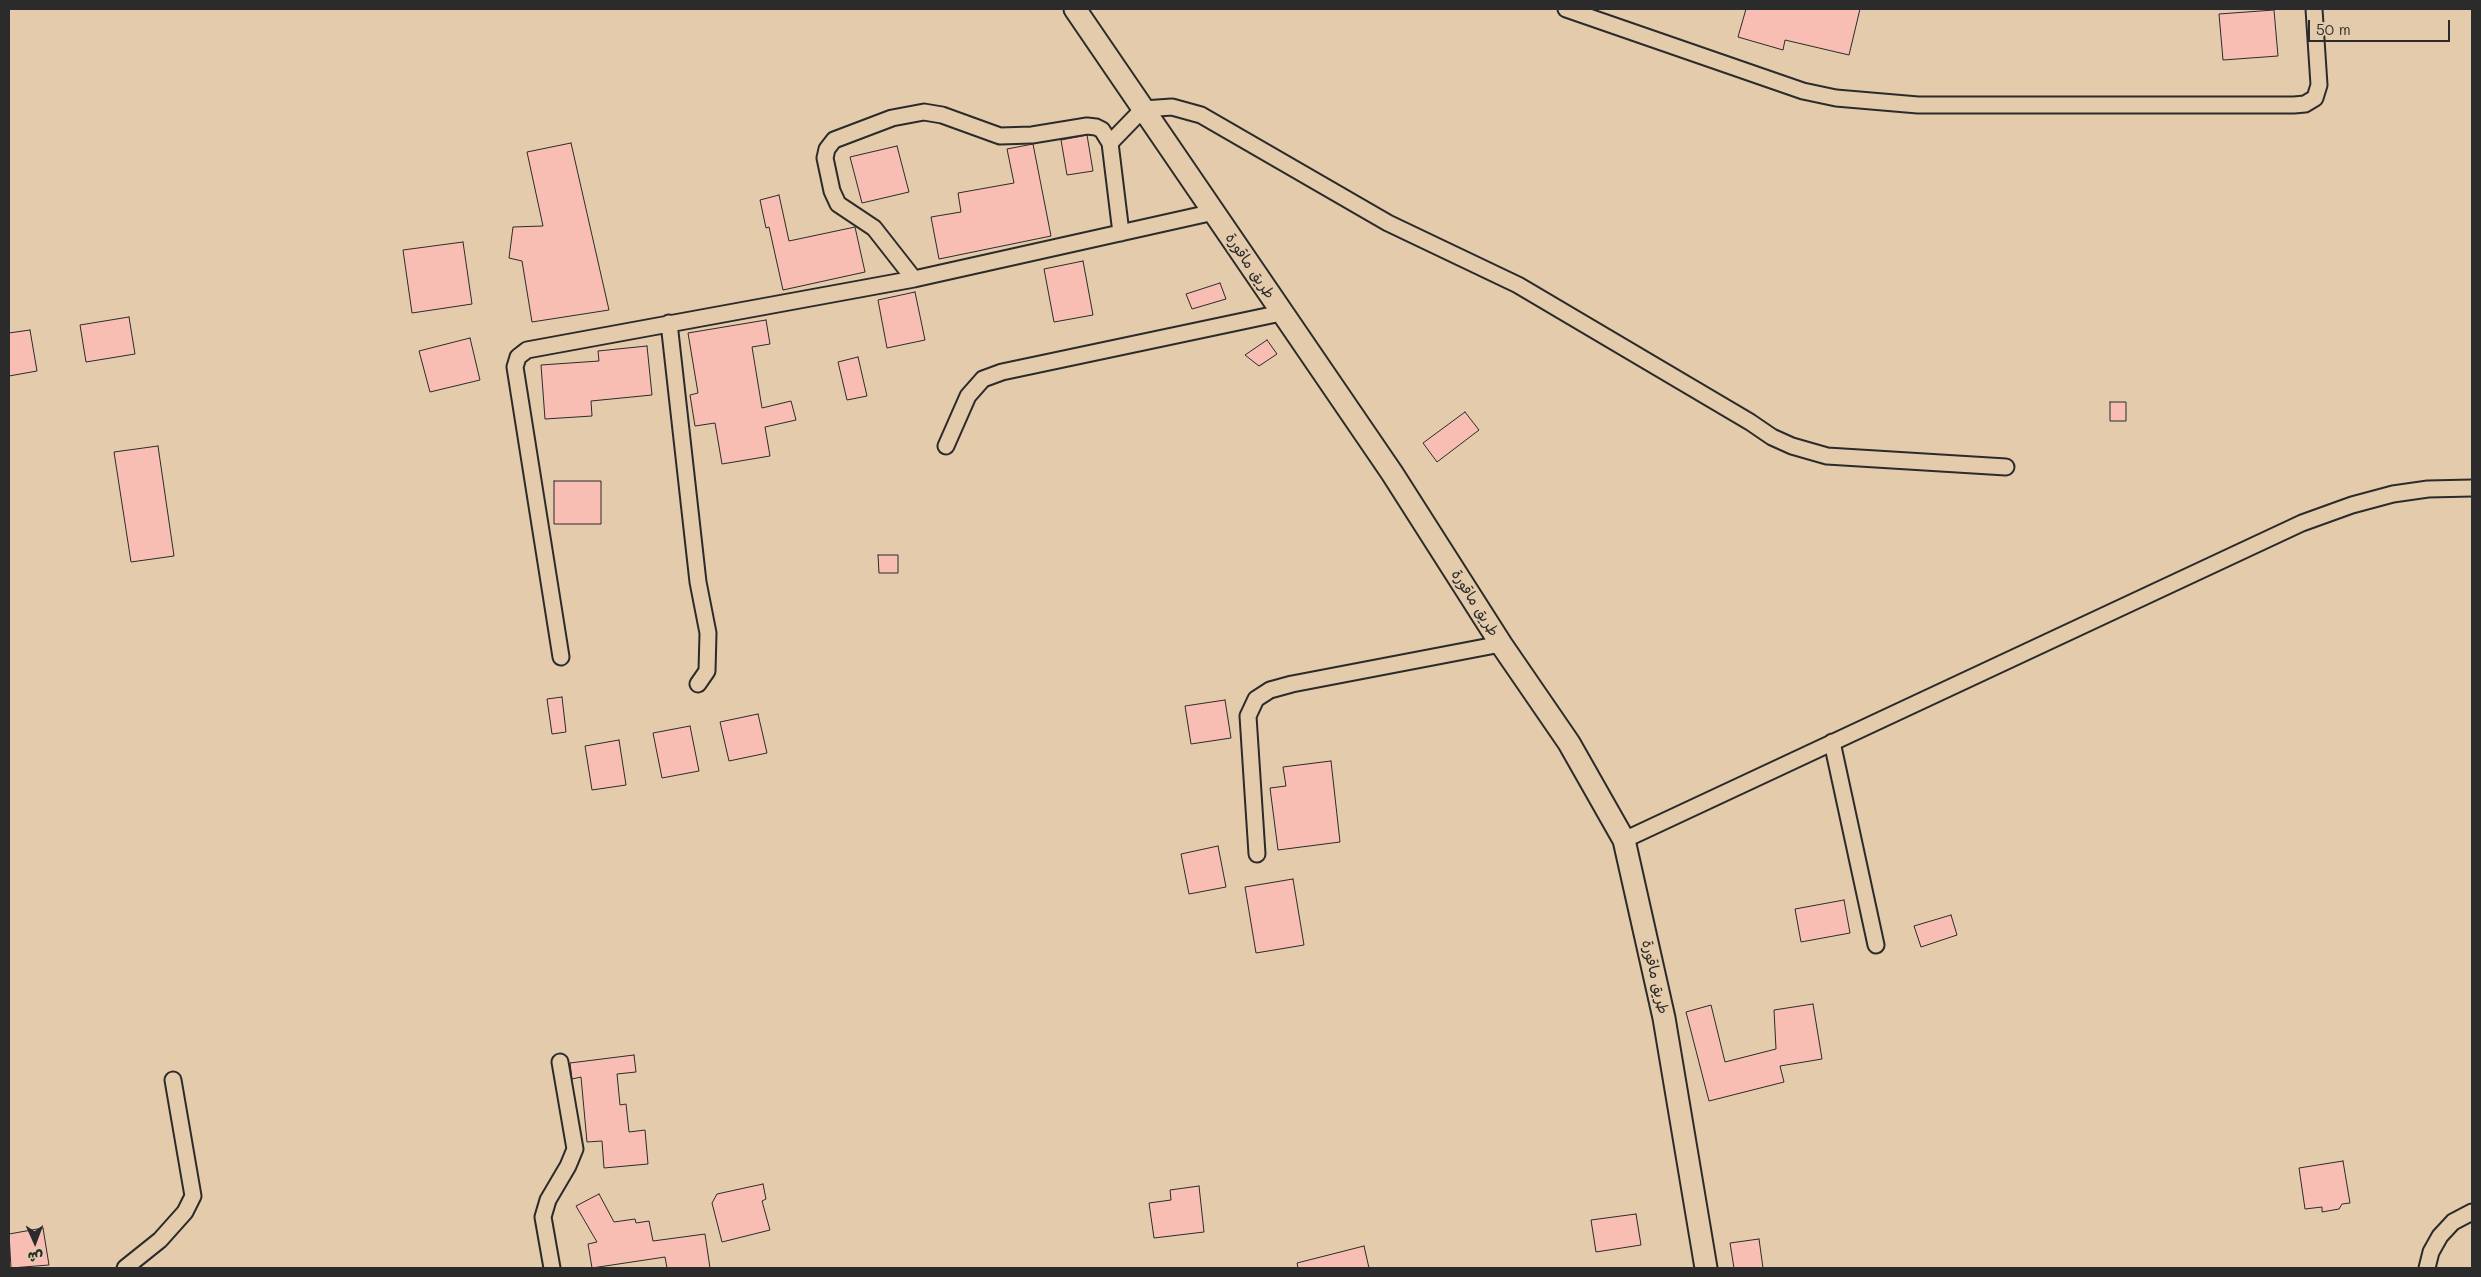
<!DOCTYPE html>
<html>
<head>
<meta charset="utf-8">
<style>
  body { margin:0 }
  #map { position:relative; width:2481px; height:1277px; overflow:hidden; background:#e4cbac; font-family:Mali,"Playpen Sans Arabic",sans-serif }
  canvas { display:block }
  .frame { position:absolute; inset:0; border:10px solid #2b2b2b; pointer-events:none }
  .north { position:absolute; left:10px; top:1217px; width:50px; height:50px; -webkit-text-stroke:4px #e4cbac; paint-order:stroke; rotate:178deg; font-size:14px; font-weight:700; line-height:20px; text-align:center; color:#2b2b2b }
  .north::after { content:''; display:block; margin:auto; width:18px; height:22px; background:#2b2b2b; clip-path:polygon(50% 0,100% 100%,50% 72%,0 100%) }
  .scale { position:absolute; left:2308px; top:20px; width:142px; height:22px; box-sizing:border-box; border:2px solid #2b2b2b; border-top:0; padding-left:6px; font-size:15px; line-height:18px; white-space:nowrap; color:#2b2b2b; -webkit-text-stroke:4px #e4cbac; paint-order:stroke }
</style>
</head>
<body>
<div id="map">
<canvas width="2481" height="1277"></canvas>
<div class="frame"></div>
<div class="north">ش</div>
<div class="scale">50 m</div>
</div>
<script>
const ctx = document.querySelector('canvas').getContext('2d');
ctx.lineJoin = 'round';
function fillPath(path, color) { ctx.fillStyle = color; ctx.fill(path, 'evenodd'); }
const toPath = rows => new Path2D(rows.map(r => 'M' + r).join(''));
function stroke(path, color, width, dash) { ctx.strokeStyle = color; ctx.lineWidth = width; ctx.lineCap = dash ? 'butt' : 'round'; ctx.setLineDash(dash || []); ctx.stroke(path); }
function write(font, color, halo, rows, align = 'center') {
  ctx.font = font + ' Mali,"Playpen Sans Arabic",sans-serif'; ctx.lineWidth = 4; ctx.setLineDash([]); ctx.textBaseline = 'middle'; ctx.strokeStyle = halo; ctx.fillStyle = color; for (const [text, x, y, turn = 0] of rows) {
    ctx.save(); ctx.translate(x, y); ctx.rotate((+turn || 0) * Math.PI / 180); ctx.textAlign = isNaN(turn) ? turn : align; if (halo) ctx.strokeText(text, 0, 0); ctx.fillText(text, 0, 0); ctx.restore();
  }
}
const building = toPath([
  [1746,9,1860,9,1849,55,1785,40,1783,50,1738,37,1746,9],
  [2274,10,2278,56,2223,60,2219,14,2274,10],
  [1087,135,1093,171,1067,175,1061,140,1087,135],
  [571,143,609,310,532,322,522,261,509,258,513,227,543,226,527,152,571,143],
  [1033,144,1051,236,939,259,931,217,961,212,958,193,1014,183,1007,149,1033,144],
  [897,146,909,192,862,203,850,157,897,146],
  [779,195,789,241,855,227,865,272,783,290,769,227,766,228,760,200,779,195],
  [463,242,472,304,412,313,403,250,463,242],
  [1083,261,1093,315,1054,322,1044,269,1083,261],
  [1220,283,1226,299,1192,309,1186,294,1220,283],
  [915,292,925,340,887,348,878,300,915,292],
  [129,317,135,354,86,362,80,325,129,317],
  [766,320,770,344,752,347,762,408,791,401,796,420,765,427,770,456,722,464,715,423,695,426,690,395,698,393,688,333,766,320],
  [30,330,37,371,9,376,9,333,30,330],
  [470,338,480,380,430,392,419,351,470,338],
  [1267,340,1277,354,1259,366,1245,355,1267,340],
  [647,346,652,395,591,401,592,416,545,419,541,365,599,361,598,351,647,346],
  [858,357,867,396,847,400,838,362,858,357],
  [2110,402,2126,402,2126,421,2110,421,2110,402],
  [1465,412,1479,430,1437,462,1423,443,1465,412],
  [158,446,174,556,131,562,114,452,158,446],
  [554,481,601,481,601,524,554,524,554,481],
  [878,555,898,555,898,573,879,573,878,555],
  [562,697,566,732,552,734,547,699,562,697],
  [1225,700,1231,738,1191,744,1185,706,1225,700],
  [758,714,767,753,729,761,720,722,758,714],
  [690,726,699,771,662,778,653,733,690,726],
  [619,740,626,785,592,790,585,746,619,740],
  [1331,761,1340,842,1278,850,1270,788,1286,786,1283,767,1331,761],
  [1218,846,1226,887,1189,894,1181,854,1218,846],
  [1293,879,1304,945,1256,953,1245,887,1293,879],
  [1844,900,1850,933,1801,942,1795,909,1844,900],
  [1951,915,1957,935,1921,947,1914,926,1951,915],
  [1813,1004,1822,1059,1780,1066,1784,1082,1709,1101,1686,1012,1711,1005,1725,1062,1776,1049,1774,1010,1813,1004],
  [634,1055,636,1072,617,1074,620,1105,626,1104,629,1132,645,1130,648,1164,604,1168,602,1141,587,1142,581,1077,572,1079,570,1063,634,1055],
  [2343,1161,2350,1203,2342,1204,2339,1209,2322,1212,2322,1207,2305,1209,2299,1168,2343,1161],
  [763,1184,766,1199,762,1201,770,1230,722,1242,712,1203,717,1194,763,1184],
  [1199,1186,1204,1232,1154,1238,1149,1203,1171,1200,1170,1190,1199,1186],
  [599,1194,614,1222,635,1219,636,1223,649,1221,653,1241,705,1234,710,1268,667,1268,665,1257,592,1268,588,1244,597,1242,576,1206,599,1194],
  [1636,1214,1641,1245,1596,1252,1591,1220,1636,1214],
  [43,1228,49,1265,11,1268,9,1234,43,1228],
  [1759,1239,1763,1268,1734,1268,1730,1243,1759,1239],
  [1364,1246,1369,1268,1298,1268,1297,1263,1364,1246]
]);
fillPath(building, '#f8bdb3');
stroke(building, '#2b2b2b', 1);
const street = toPath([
  [1566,9,1803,91,1836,98,1918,105,2294,105,2305,104,2315,98,2319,85,2314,9],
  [1110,143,1121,233],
  [914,279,874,228,838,204,832,191,825,158,827,149,834,140,892,118,924,112,942,115,1000,136,1032,135,1087,126,1096,127,1102,130,1110,143,1143,109,1172,107,1201,115,1388,223,1518,285,1750,422,1772,437,1792,446,1827,456,2006,467],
  [669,323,698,582,708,633,707,671,698,684],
  [946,446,968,396,983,379,1002,372,1281,313],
  [561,657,515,367,518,357,527,350,914,279,1214,212],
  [1832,742,1876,945],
  [1624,840,2302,523,2352,505,2393,494,2428,489,2472,488],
  [1257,854,1248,716,1256,699,1270,690,1292,684,1501,644],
  [125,1268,160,1240,185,1212,193,1196,173,1080],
  [552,1268,543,1217,548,1200,568,1166,575,1149,560,1062],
  [2427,1268,2431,1252,2440,1236,2453,1222,2472,1212]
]);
const secondary = toPath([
  [1075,9,1392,473,1501,644,1569,743,1624,840,1664,1018,1706,1268]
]);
stroke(street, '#2b2b2b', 19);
stroke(secondary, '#2b2b2b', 25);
stroke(street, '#e4cbac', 15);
stroke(secondary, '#e4cbac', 21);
write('15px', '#2b2b2b', '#e4cbac', [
  ["طريق ماقورة",1250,266,56],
  ["طريق ماقورة",1475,603,58],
  ["طريق ماقورة",1655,977,77]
]);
</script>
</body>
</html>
